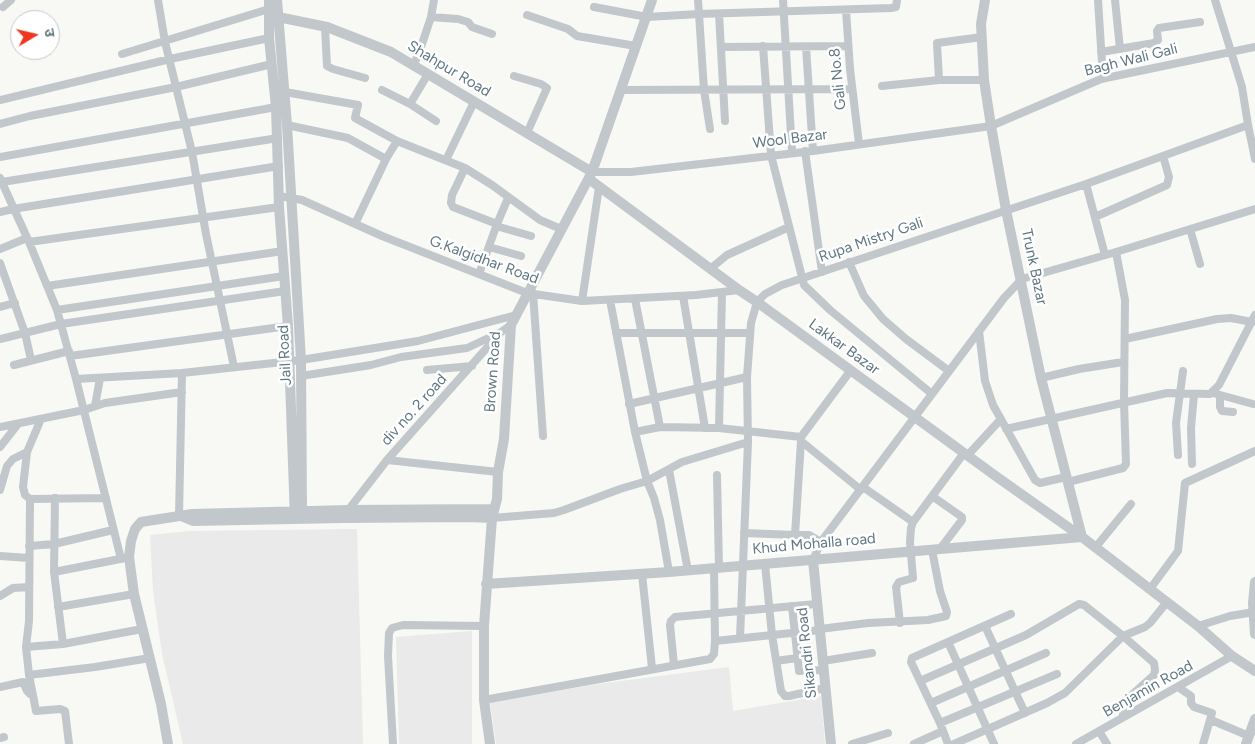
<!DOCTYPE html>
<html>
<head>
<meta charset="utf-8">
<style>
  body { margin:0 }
  #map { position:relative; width:1255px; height:744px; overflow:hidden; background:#f8f8f5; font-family:Figtree,"Noto Sans Devanagari",sans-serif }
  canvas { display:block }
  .north { position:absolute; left:10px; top:10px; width:50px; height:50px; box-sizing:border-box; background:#fff; border:1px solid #c0c9cd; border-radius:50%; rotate:81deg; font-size:14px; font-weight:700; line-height:20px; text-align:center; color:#617882 }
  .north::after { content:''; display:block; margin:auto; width:18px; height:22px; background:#ed3720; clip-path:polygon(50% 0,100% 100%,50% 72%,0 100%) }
</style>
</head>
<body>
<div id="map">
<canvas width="1255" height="744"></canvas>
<div class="north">उ</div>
</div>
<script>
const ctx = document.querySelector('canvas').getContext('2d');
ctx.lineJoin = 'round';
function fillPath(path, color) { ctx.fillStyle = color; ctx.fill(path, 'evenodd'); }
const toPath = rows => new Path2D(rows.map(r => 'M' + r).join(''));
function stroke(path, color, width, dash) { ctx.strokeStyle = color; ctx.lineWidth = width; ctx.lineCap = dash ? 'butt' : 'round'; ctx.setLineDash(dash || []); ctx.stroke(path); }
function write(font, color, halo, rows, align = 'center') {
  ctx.font = font + ' Figtree,sans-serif'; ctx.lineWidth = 5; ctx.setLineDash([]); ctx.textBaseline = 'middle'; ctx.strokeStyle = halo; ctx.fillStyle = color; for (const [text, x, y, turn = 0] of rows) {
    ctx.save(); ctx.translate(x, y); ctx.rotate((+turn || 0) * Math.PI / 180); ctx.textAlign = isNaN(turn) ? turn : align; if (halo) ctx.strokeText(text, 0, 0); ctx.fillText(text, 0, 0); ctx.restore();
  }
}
fillPath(toPath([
  [357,529,363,744,183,744,162,654,153,591,150,535,189,531],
  [472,631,472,744,399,744,396,637],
  [729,667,733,711,821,696,825,744,496,744,490,703,598,684]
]), '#e9eae9');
stroke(toPath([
  [158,0,165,42,192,152,206,234,234,367],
  [783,0,792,152],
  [1098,0,1103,78],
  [1115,0,1120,49],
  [1215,0,1242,87,1248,125,1255,159],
  [3,7,11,0],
  [594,7,647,17,699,14,698,0],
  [846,10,850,69,859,144],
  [719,14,725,121],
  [527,15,568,29,577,36,636,46],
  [431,17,434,0],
  [325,27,327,66,333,69,365,78],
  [763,46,771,155,804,285,830,310,932,394],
  [721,47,848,46],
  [806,47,813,151],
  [1101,52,1154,43,1158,40,1157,31,1159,28,1200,22],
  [122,54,269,9],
  [413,65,418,56,431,17,458,19,468,22,472,27,492,34],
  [428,74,410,104,436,121],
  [514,76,541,84,547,88,527,133],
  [939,80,937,43,982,37],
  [882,86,939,80,984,80],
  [382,90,410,104],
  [621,90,852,89],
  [285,92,358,105,355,118,397,141,386,159],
  [0,100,170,59,269,38],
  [0,124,30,116,176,87,272,64],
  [287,125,348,138,386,159,355,224],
  [710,129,704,90,699,14,891,8,896,7,897,0],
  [397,141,465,168,492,185,540,220,561,229],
  [805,151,822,272],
  [0,157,276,107],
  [446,160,474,102],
  [465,168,452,195,451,203,453,207,497,224],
  [592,172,631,172,813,151,991,126,1101,79,1255,47],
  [0,178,29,242,57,310,76,379],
  [2,182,278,138],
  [1086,184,1105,255],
  [279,196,302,200,382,236,527,293,582,301,696,295,739,290],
  [0,212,13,209,279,166],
  [1095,217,1167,185,1169,177,1163,156],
  [496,226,531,236],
  [1190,229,1200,264],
  [29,242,279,207],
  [489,247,521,256],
  [0,249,27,238],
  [849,262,864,296,883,319,906,339,949,371],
  [0,263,25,333,31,360],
  [710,269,727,255,789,227],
  [479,274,497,224,508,198],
  [47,286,283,251],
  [533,293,543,436],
  [683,296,705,428],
  [635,299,660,427],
  [610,300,635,432,647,481,654,498,660,520,669,572],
  [582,301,599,187],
  [0,307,15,303],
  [57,310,284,276],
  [979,331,985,381,993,405,1035,480,1040,483,1066,477],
  [616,333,750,333],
  [0,339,61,324,285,291],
  [1125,339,1217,319,1231,318,1252,322],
  [70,356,288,326],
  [14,365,69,351],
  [427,370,472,366],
  [301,376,371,365,401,357,467,348,497,334],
  [1041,378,1079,369,1123,362],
  [1213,393,1253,404],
  [1220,396,1220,407,1222,411,1233,412],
  [629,404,747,377],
  [95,406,100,378],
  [41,419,27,452,23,487,25,495,30,499,106,498],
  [0,427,84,410,105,403,182,392],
  [719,428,722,292],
  [1006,429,1167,393,1210,394,1219,385,1255,315],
  [635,432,660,427,719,428,801,437],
  [801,441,801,437,851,370],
  [0,447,18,424],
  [1178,455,1176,423,1183,371],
  [967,456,1001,419],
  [387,460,498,472],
  [1192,464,1191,428,1194,394],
  [669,470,688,571],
  [717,475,719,568],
  [1068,482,1123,468,1126,464,1124,402,1125,300,1116,252],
  [863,487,913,522],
  [0,490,7,466,13,459,27,452],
  [932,496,962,517,962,520,940,549],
  [55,498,54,572,63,644,142,629],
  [30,499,29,621,26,647,29,675,36,711,60,709,65,711,69,744],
  [346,513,387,460,501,332,511,325],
  [179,516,182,373],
  [492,518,554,513,564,510,620,489,647,481,682,462,748,442],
  [744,533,795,535],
  [821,542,809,535,795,535,801,441,861,490],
  [29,546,54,544,113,530],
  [1095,548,1131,504],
  [0,556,29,558],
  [121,559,76,379,182,373,301,360,418,341,516,315],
  [813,560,821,542,1004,298,1022,279,1116,252,1255,209],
  [765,564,772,635,781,691,785,696,789,696,825,688],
  [714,568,715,641],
  [54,572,125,558],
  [642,574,652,668],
  [1150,589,1178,551,1185,483,1255,451],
  [0,596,13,588,29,587],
  [792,606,799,671,824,670],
  [58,607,134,594],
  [900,623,896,587,899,582,913,578,910,542,911,528,913,522,964,453],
  [985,626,1025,713],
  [1198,626,1230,616,1254,612],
  [820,629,868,623,928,620,946,616,947,612,940,591,932,550],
  [740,638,748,442,747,377,751,323,757,302,765,294,782,285,1086,184,1248,125],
  [948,642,994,744],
  [26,647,63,644],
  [776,661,797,658],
  [823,661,872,653],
  [674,665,670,625,671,621,675,617,816,604],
  [29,675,95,667,150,658],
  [920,681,911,662,912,658,1011,614],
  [0,687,23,682,27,691,30,694],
  [1178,687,1191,696,1191,703,1194,707,1212,713,1203,744],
  [484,700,710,659,714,654,715,641,820,630],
  [931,703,1046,653],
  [1211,720,1249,736],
  [940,723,1057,674],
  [1099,731,1107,744],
  [0,738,4,737],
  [393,744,388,656,389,633,392,628,403,625,484,626],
  [852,744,888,733],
  [914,744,943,731],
  [948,744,940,723,920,681,1026,635,1079,604,1084,605,1123,636,1154,663,1155,670,1154,675,1123,703,1123,717],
  [954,744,1047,703,1065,693,1123,636,1145,627,1150,623,1167,602],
  [1076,744,1232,656]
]), '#c1c7ca', 8);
stroke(toPath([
  [269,0,269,38,276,107,279,207,288,326,295,519],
  [277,0,287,125,301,360,302,515],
  [985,0,981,24,984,80,991,126,1006,210,1041,378,1082,537],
  [278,17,327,27,391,52,592,172],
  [589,179,739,290,757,302,997,477,1082,537,1198,626,1232,656,1255,671],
  [181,516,193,521,342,518,467,517,492,518],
  [813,560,831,744],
  [1255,582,1253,603,1255,634],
  [486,584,669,572,1082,537],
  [168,744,161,704,134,594,129,557,131,541,135,529,141,522,192,514,349,510,494,509],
  [490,744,484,700,484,626,492,518,497,499,498,472,504,439,511,325,592,172,652,0],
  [1246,744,1255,719]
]), '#c1c7ca', 10);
write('15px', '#617882', '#fff', [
  ["Bagh Wali Gali",1131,60,-14],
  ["Shahpur Road",449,69,31],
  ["Gali No.8",838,79,-96],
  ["Wool Bazar",790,139,-7],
  ["Rupa Mistry Gali",871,240,-19],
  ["G.Kalgidhar Road",484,260,20],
  ["Trunk Bazar",1034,267,78],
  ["Lakkar Bazar",844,347,36],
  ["Jail Road",285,355,-93],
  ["Brown Road",493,372,-86],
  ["div no. 2 road",414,410,-48],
  ["Khud Mohalla road",814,544,-5],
  ["Sikandri Road",807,653,-96],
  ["Benjamin Road",1148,689,-29]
]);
</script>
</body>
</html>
